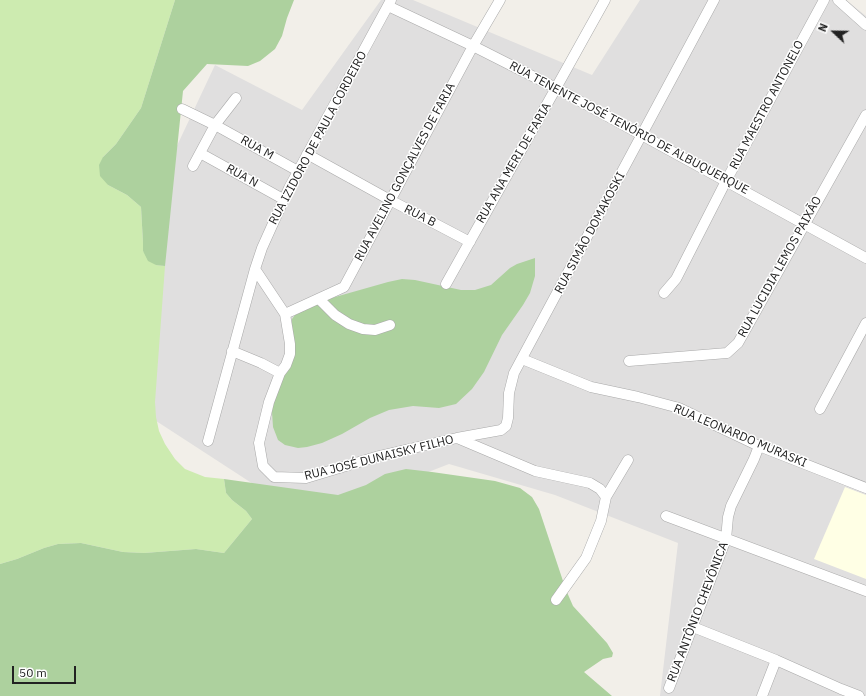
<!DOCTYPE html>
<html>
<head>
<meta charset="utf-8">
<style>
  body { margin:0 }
  #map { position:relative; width:866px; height:696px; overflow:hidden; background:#f2efe9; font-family:"IBM Plex Sans",sans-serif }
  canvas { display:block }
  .north { position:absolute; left:814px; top:12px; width:40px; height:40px; -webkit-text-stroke:3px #fff; paint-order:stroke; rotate:292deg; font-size:11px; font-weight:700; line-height:16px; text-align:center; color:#222 }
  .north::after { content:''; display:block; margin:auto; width:14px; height:18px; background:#222; clip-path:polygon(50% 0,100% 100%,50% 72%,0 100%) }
  .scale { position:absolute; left:12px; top:666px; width:64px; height:18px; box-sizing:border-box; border:2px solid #222; border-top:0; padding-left:5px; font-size:12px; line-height:14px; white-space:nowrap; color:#222; -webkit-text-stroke:3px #fff; paint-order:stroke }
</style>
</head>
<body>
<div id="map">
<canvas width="866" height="696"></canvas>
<div class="north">N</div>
<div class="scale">50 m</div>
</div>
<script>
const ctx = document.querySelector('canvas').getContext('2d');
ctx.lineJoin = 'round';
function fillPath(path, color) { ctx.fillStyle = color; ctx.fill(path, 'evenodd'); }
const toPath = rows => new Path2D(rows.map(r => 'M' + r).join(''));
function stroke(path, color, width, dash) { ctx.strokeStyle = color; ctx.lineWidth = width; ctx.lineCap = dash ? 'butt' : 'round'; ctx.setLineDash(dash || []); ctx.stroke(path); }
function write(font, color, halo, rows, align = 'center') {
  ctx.font = font + ' "IBM Plex Sans",sans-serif'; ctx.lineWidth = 3; ctx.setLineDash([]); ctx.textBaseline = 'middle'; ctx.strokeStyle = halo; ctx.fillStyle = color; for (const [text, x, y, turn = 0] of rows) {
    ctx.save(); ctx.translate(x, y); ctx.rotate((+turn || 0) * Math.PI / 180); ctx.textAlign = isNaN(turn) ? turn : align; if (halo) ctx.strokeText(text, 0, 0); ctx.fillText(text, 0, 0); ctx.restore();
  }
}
fillPath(toPath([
  [381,0,413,0,592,75,640,0,846,0,866,16,866,696,660,696,678,543,555,495,449,464,307,519,130,404,159,184,215,65,302,110]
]), '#e0dfdf');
fillPath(toPath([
  [845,487,866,495,866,579,814,559]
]), '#ffffe5');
fillPath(toPath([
  [0,0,175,0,141,108,116,144,103,157,108,185,127,195,141,207,143,243,143,251,156,265,165,266,155,402,156,417,159,431,165,444,175,459,185,469,205,477,224,479,226,493,232,500,246,511,252,519,224,553,196,549,144,553,123,552,81,543,58,544,44,548,17,559,0,564]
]), '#cdebb0');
fillPath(toPath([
  [175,0,294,0,287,18,282,36,275,49,260,61,248,66,207,64,183,91,165,266,156,265,148,261,143,251,143,243,141,207,127,195,108,185,100,176,99,165,103,157,116,144,141,108],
  [535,258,535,276,530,293,523,305,502,335,484,372,472,389,456,404,439,408,413,406,389,410,370,418,342,434,322,443,307,447,298,448,285,445,278,440,273,427,272,412,274,389,288,349,292,319,298,311,321,301,388,282,402,279,415,280,461,290,475,290,491,285,510,268,517,264],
  [406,469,432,472,495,481,520,488,532,497,539,509,566,590,573,606,607,643,613,653,612,657,603,659,584,672,612,696,0,696,0,564,17,559,44,548,58,544,81,543,123,552,144,553,196,549,224,553,252,519,246,511,232,500,226,493,224,479,338,495,366,485,385,474]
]), '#add19e');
const minor = toPath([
  [838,0,866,25],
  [388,6,473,46,556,88,866,258],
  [182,109,215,125,298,171],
  [200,153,283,199],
  [307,154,390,200,470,242],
  [193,166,215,125,236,98],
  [255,269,285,314,290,344,290,354,286,365,280,373,269,402,259,443,263,466,274,477,306,478,379,456,457,438,535,471,590,483,600,489,606,497],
  [446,284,556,88,605,0],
  [664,293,676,279,726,181,824,0],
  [319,299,335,315,349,324,363,329,375,330,390,325],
  [285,314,344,287,473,46,500,0],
  [232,351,261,363,280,373],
  [522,359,591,387,638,397,679,408,759,446,866,488],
  [629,361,727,353,738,343,866,115],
  [820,409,866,323],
  [457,438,501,430,506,426,508,418,509,393,514,373,714,0],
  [208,441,255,269,262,248,289,188,391,0],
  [666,516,866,591],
  [556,600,586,558,601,521,606,497,628,460],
  [693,627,776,660,841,689,859,696],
  [669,688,726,539,728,517,731,506,754,459,759,446],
  [762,696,776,660]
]);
stroke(minor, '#a9a9a9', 11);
stroke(minor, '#fff', 10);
write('12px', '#222', '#fff', [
  ["RUA MAESTRO ANTONELO",767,105,-62],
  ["RUA TENENTE JOSÉ TENÓRIO DE ALBUQUERQUE",629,128,28],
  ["RUA IZIDORO DE PAULA CORDEIRO",318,138,-62],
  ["RUA M",257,148,29],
  ["RUA ANA MERI DE FARIA",514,163,-60],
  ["RUA AVELINO GONÇALVES DE FARIA",405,172,-62],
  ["RUA N",242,176,29],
  ["RUA B",420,216,27],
  ["RUA SIMÃO DOMAKOSKI",590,233,-62],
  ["RUA LUCIDIA LEMOS PAIXÃO",780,267,-61],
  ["RUA LEONARDO MURASKI",740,436,23],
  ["RUA JOSÉ DUNAISKY FILHO",379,458,-14],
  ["RUA ANTÔNIO CHEVÔNICA",698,612,-69]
]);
</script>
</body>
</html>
